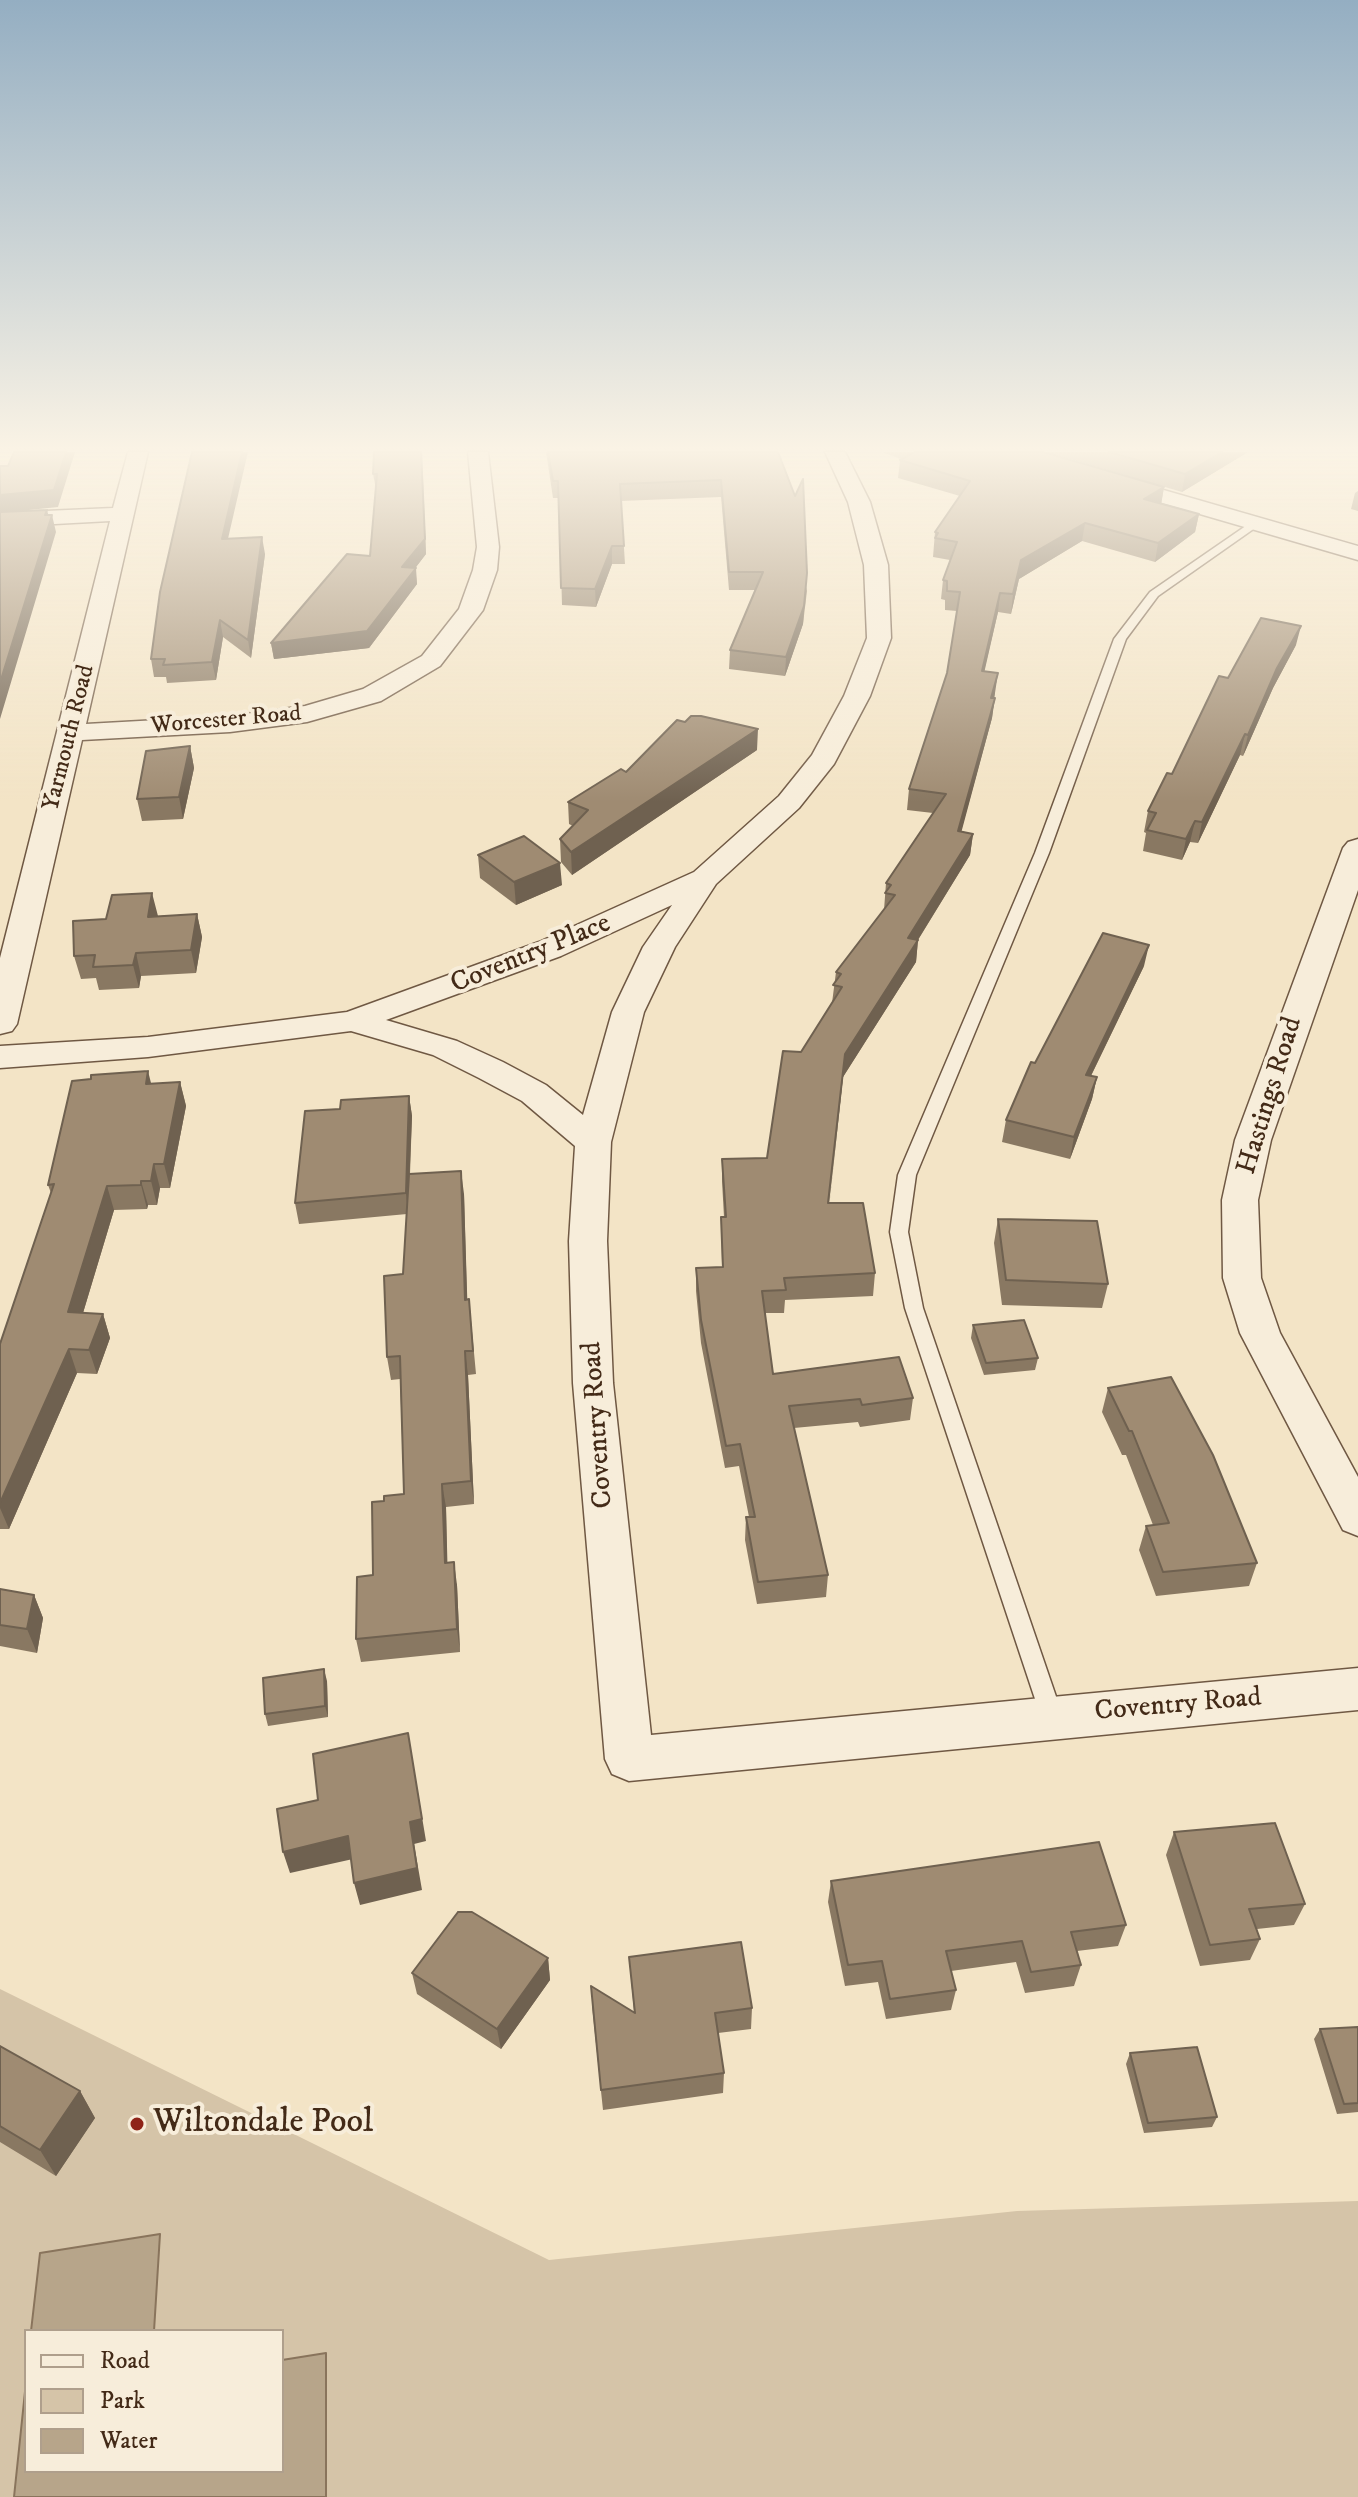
<!DOCTYPE html>
<html>
<head>
<meta charset="utf-8">
<style>
  body { margin:0 }
  #map { position:relative; width:1358px; height:2497px; overflow:hidden; background:#f3e4c6; font-family:"IM FELL DW Pica",serif }
  canvas { display:block }
  .legend { position:absolute; left:24px; top:2329px; width:260px; height:144px; box-sizing:border-box; background:#f7edda; border:2px solid #af9f8c; margin:0; padding:10px 14px; list-style:none; font-size:24px; color:#432a17 }
  .legend li { display:flex; align-items:center; gap:16px; height:40px }
  .legend b { width:40px; border:2px solid #af9f8c }
</style>
</head>
<body>
<div id="map">
<canvas width="1358" height="2497"></canvas>
<ul class="legend">
<li><b style="height:10px;background:#f7edda"></b>Road</li>
<li><b style="height:22px;background:#d5c4a8"></b>Park</li>
<li><b style="height:22px;background:#b7a58a"></b>Water</li>
</ul>
</div>
<script>
const ctx = document.querySelector('canvas').getContext('2d');
ctx.lineJoin = 'round';
function fillPath(path, color) { ctx.fillStyle = color; ctx.fill(path, 'evenodd'); }
const toPath = rows => new Path2D(rows.map(r => 'M' + r).join(''));
function stroke(path, color, width, dash) { ctx.strokeStyle = color; ctx.lineWidth = width; ctx.lineCap = dash ? 'butt' : 'round'; ctx.setLineDash(dash || []); ctx.stroke(path); }
function write(font, color, halo, rows, align = 'center') {
  ctx.font = font + ' "IM FELL DW Pica",serif'; ctx.lineWidth = 8; ctx.setLineDash([]); ctx.textBaseline = 'middle'; ctx.strokeStyle = halo; ctx.fillStyle = color; for (const [text, x, y, turn = 0] of rows) {
    ctx.save(); ctx.translate(x, y); ctx.rotate((+turn || 0) * Math.PI / 180); ctx.textAlign = isNaN(turn) ? turn : align; if (halo) ctx.strokeText(text, 0, 0); ctx.fillText(text, 0, 0); ctx.restore();
  }
}
fillPath(toPath([
  [0,1989,549,2260,1017,2211,1358,2201,1358,2497,0,2497],
  [26,2331,282,2331,282,2471,26,2471]
]), '#d5c4a8');
const water = toPath([
  [160,2234,154,2331,31,2331,40,2253,160,2234],
  [326,2353,326,2497,14,2497,26,2382,26,2471,282,2471,282,2360,326,2353]
]);
fillPath(water, '#b7a58a');
stroke(water, '#89745c', 2);
const service = toPath([
  [1253,521,1262,523,1158,596,1126,639,1049,853,916,1175,908,1232,923,1308,1063,1717,1060,1724,1052,1727,1044,1724,1041,1717,905,1308,890,1232,898,1175,1035,853,1114,639,1150,592,1253,521]
]);
const minor = toPath([
  [128,452,148,452,86,724,230,716,305,706,363,689,422,656,459,609,473,570,477,547,468,452,488,452,499,547,497,570,483,610,440,666,381,701,307,722,230,732,82,740,17,1024,12,1031,0,1034,0,958,110,521,0,527,0,513,113,508,128,452],
  [825,452,845,452,870,502,888,565,891,638,870,696,834,764,799,808,716,884,675,947,644,1012,611,1142,607,1241,613,1383,651,1735,1358,1668,1358,1710,629,1781,612,1774,605,1759,573,1383,569,1241,575,1146,522,1101,479,1078,433,1055,351,1031,148,1057,0,1068,0,1046,148,1037,347,1012,539,942,694,872,779,796,812,755,844,696,867,638,864,565,848,502,825,452],
  [672,905,643,947,612,1012,583,1115,546,1085,503,1062,457,1041,386,1020,561,956,672,905],
  [1115,476,1358,546,1358,560,1107,487,1104,482,1115,476],
  [1358,839,1358,890,1271,1140,1258,1200,1261,1278,1280,1333,1358,1477,1358,1536,1343,1530,1240,1333,1223,1278,1222,1200,1235,1140,1343,848,1348,842,1358,839]
]);
stroke(service, '#6f5843', 3);
stroke(minor, '#6f5843', 3);
fillPath(service, '#f7edda');
fillPath(minor, '#f7edda');
fillPath(toPath([
  [374,452,422,452,426,554,415,568,417,584,369,648,274,659,271,643,370,556,376,489,373,474],
  [546,452,778,452,807,591,803,624,785,676,729,669,730,650,755,590,729,590,721,497,621,501,625,564,612,564,596,607,562,605,559,498,553,498],
  [882,452,1043,452,1164,487,1161,504,1199,514,1195,532,1155,562,1082,541,1019,579,1011,614,998,612,984,671,995,693,992,718,961,831,973,834,970,855,918,940,916,962,843,1077,829,1203,875,1273,873,1296,785,1300,784,1313,765,1313,773,1374,913,1398,910,1420,860,1427,858,1422,794,1428,828,1575,826,1597,757,1604,745,1540,746,1517,749,1517,739,1466,725,1468,701,1343,696,1291,696,1268,722,1267,721,1217,724,1217,722,1181,722,1159,767,1158,801,1052,832,1003,836,972,884,910,886,883,933,813,907,810,909,789,947,673,957,611,945,610,945,600,941,599,943,580,950,560,933,557,935,532,960,496,898,478,900,460,901,459],
  [1046,452,1248,452,1182,492],
  [1358,491,1358,511,1351,509,1355,493],
  [228,538,265,554,251,658,223,637,216,680,167,683,166,677,154,677,151,659],
  [1296,645,1273,688,1243,756,1240,755,1198,843,1190,842,1182,860,1143,851,1146,833,1144,832,1148,811,1172,774,1228,678],
  [190,746,194,768,183,819,142,821,137,799],
  [757,750,572,875,561,862,560,839,573,826,569,824,568,802,626,772],
  [478,855,562,885,516,905,480,878],
  [197,914,202,937,196,973,141,976,139,988,99,990,96,978,81,979,74,956,158,916],
  [1144,966,1091,1076,1097,1077,1092,1099,1070,1159,1002,1142,1006,1120,1035,1063],
  [180,1082,186,1106,170,1188,160,1188,157,1205,148,1205,147,1209,114,1210,83,1313,103,1314,110,1338,97,1374,77,1373,9,1529,0,1529,0,1344,51,1193,48,1185,151,1084],
  [409,1096,412,1116,410,1174,464,1194,467,1300,469,1299,476,1374,468,1375,474,1504,446,1507,447,1563,457,1585,460,1652,361,1662,356,1639,373,1575,384,1501,404,1494,400,1379,391,1380,387,1357,403,1274,407,1214,299,1224,295,1203,340,1109],
  [998,1219,1108,1284,1102,1308,1002,1305,994,1243],
  [973,1325,1038,1358,1035,1370,984,1375,971,1338],
  [1108,1388,1257,1563,1249,1586,1156,1596,1139,1550,1146,1526,1153,1525,1126,1455,1122,1455,1102,1412],
  [0,1589,34,1595,43,1618,37,1653,0,1646],
  [327,1681,328,1717,268,1726,265,1714],
  [1174,1832,1305,1904,1294,1925,1257,1929,1260,1939,1250,1960,1200,1966,1166,1855],
  [831,1881,1126,1925,1118,1946,1077,1951,1081,1965,1074,1986,1025,1993,1016,1962,951,1971,956,1990,951,2010,886,2019,878,1982,845,1986,828,1902],
  [629,1957,752,2008,751,2029,718,2033,724,2073,723,2093,603,2110,592,2006,634,2012],
  [548,1958,550,1980,501,2049,417,1994,412,1973],
  [1358,2027,1358,2112,1337,2114,1314,2039,1320,2029],
  [0,2046,80,2091,95,2118,56,2176,0,2142],
  [1130,2053,1217,2117,1212,2127,1144,2133,1126,2064]
]), '#897862');
fillPath(toPath([
  [66,452,75,452,58,507,0,513,0,495],
  [242,452,248,452,224,556,222,539],
  [421,452,426,554,404,583,402,567],
  [1222,452,1248,452,1182,492,1185,474],
  [1164,487,1161,505,1144,499],
  [47,510,50,521,52,515,56,532,0,719,0,683],
  [1199,514,1195,532,1155,562,1158,543],
  [1085,523,1082,541,1019,579,1011,614,1013,594,1021,560],
  [262,537,265,554,251,658,248,640],
  [612,546,612,564,596,607,595,589],
  [416,568,417,584,369,648,274,659,271,643],
  [807,573,803,624,785,676,786,657],
  [1000,593,998,612,980,691,982,671],
  [220,620,223,637,216,680,212,662],
  [1301,626,1296,645,1273,688,1243,756,1248,735,1277,668],
  [998,673,995,693,989,718,991,698],
  [995,698,992,718,956,852,958,831],
  [758,729,757,750,572,875,571,852],
  [1245,734,1240,755,1198,843,1202,822],
  [190,746,194,768,183,819,179,797],
  [1195,821,1190,842,1182,860,1186,839],
  [973,834,970,855,906,959,908,938],
  [560,863,562,885,516,905,514,882],
  [152,893,158,916,148,917],
  [197,914,202,937,196,973,191,950],
  [918,940,916,962,843,1077,827,1226,845,1054],
  [1149,945,1144,966,1081,1096,1086,1075],
  [136,953,141,976,139,988,133,965],
  [148,1071,154,1095,146,1084],
  [1097,1077,1092,1099,1070,1159,1074,1137],
  [180,1082,186,1106,170,1188,164,1164],
  [409,1096,412,1116,408,1213,406,1193],
  [154,1164,160,1188,157,1205,151,1181],
  [461,1171,464,1194,468,1323,465,1300],
  [141,1181,148,1205,147,1209,141,1185],
  [107,1186,114,1210,76,1336,68,1312],
  [103,1314,110,1338,97,1374,89,1350],
  [69,1349,77,1373,9,1529,0,1508,0,1503],
  [465,1351,468,1375,474,1504,471,1481],
  [442,1484,446,1507,448,1586,445,1563],
  [454,1562,457,1585,460,1652,457,1629],
  [34,1595,43,1618,37,1653,27,1629],
  [324,1669,327,1681,328,1717,325,1706],
  [408,1733,426,1841,414,1844,422,1890,360,1905,354,1883,410,1822],
  [348,1836,353,1859,290,1873,283,1852],
  [548,1958,550,1980,501,2049,497,2029],
  [80,2091,95,2118,56,2176,40,2150]
]), '#6f6150');
const building = toPath([
  [14,452,66,452,54,490,0,495,0,466,8,466,14,452],
  [192,452,242,452,222,539,262,537,248,640,220,620,212,662,163,665,165,659,151,659,160,592,192,452],
  [374,452,421,452,425,539,402,567,416,568,367,631,271,643,347,554,370,556,377,474,373,474,374,452],
  [548,452,778,452,795,496,803,479,807,573,804,606,786,657,730,650,763,572,729,572,721,480,620,484,624,546,612,546,595,589,561,588,558,481,553,481,548,452],
  [915,452,1043,452,1164,487,1144,499,1199,514,1158,543,1085,523,1021,560,1013,594,1000,593,982,671,998,673,991,698,995,698,958,831,973,834,908,938,918,940,845,1054,828,1203,863,1203,875,1273,784,1278,786,1290,762,1291,773,1374,899,1357,913,1398,862,1405,860,1399,789,1406,828,1575,758,1582,746,1517,755,1517,740,1444,726,1446,701,1320,696,1268,723,1267,721,1217,726,1217,722,1159,767,1158,783,1051,801,1052,842,987,833,985,841,974,836,972,895,895,885,893,891,885,886,883,946,794,909,789,947,673,960,592,947,591,947,581,943,580,957,542,935,538,938,533,935,532,970,481,900,460,915,452],
  [1109,452,1222,452,1185,474,1109,452],
  [47,510,45,515,52,515,0,683,0,512,47,510],
  [1261,618,1301,626,1277,668,1248,735,1245,734,1202,822,1195,821,1186,839,1147,830,1156,813,1148,811,1167,773,1172,774,1219,676,1228,678,1261,618],
  [691,716,701,716,758,729,571,852,560,839,588,810,568,802,621,769,626,772,677,720,685,722,691,716],
  [190,746,179,797,137,799,146,751,190,746],
  [524,836,560,863,514,882,478,855,524,836],
  [152,893,148,917,197,914,191,950,136,953,133,965,93,967,95,955,74,956,73,921,106,919,112,895,152,893],
  [1103,933,1149,945,1086,1075,1097,1077,1074,1137,1006,1120,1031,1062,1035,1063,1103,933],
  [148,1071,146,1084,180,1082,164,1164,154,1164,151,1181,141,1181,141,1185,107,1186,68,1312,103,1314,89,1350,69,1349,0,1503,0,1344,54,1184,48,1185,72,1081,91,1079,91,1075,148,1071],
  [409,1096,406,1193,295,1203,305,1111,340,1109,341,1100,409,1096],
  [461,1171,465,1300,469,1299,473,1351,465,1351,471,1481,442,1484,445,1563,454,1562,457,1629,356,1639,357,1577,373,1575,372,1502,384,1501,384,1496,404,1494,400,1356,387,1357,384,1276,403,1274,409,1174,461,1171],
  [998,1219,1097,1221,1108,1284,1006,1280,998,1219],
  [1024,1320,1038,1358,986,1363,973,1325,1024,1320],
  [1171,1377,1213,1455,1257,1563,1163,1572,1146,1526,1169,1523,1132,1431,1129,1431,1108,1388,1171,1377],
  [0,1589,34,1595,27,1629,0,1625,0,1589],
  [324,1669,325,1706,265,1714,263,1678,324,1669],
  [408,1733,422,1819,410,1822,417,1868,354,1883,348,1836,283,1852,277,1809,318,1800,313,1754,408,1733],
  [1275,1823,1305,1904,1249,1909,1260,1939,1210,1945,1174,1832,1275,1823],
  [1099,1842,1126,1925,1071,1932,1081,1965,1031,1972,1022,1941,946,1951,956,1990,890,1999,882,1961,848,1965,831,1881,1099,1842],
  [458,1912,472,1912,548,1958,497,2029,412,1973,458,1912],
  [741,1942,752,2008,715,2013,724,2073,601,2090,591,1986,635,2013,629,1957,741,1942],
  [1358,2027,1358,2103,1344,2104,1320,2029,1358,2027],
  [0,2046,80,2091,40,2150,0,2126,0,2046],
  [1197,2047,1217,2117,1148,2123,1130,2053,1197,2047]
]);
fillPath(building, '#9f8b72');
stroke(building, '#6f6150', 2);
const sky = ctx.createLinearGradient(0, 0, 0, 802);
sky.addColorStop(0, '#94aec2');
sky.addColorStop(0.56, '#faf3e5');
sky.addColorStop(1, '#faf3e500');
ctx.fillStyle = sky;
ctx.fillRect(0, 0, 1358, 802);
for (const [x, y, r, color] of [
  [137,2124,8,"#8f2418"]
]) { const dot = new Path2D(); dot.arc(x, y, r, 0, 2 * Math.PI); ctx.fillStyle = color; ctx.fill(dot); stroke(dot, '#f7edda', 3); }
write('24px', '#432a17', '#f7edda', [
  ["Worcester Road",226,721,-5],
  ["Yarmouth Road",70,738,-76]
]);
write('28px', '#432a17', '#f7edda', [
  ["Coventry Place",531,955,-22],
  ["Hastings Road",1271,1096,-73],
  ["Coventry Road",599,1425,-94],
  ["Coventry Road",1178,1706,-5]
]);
write('34px', '#432a17', '#f7edda', [
  ["Wiltondale Pool",153,2124]
], 'left');
</script>
</body>
</html>
